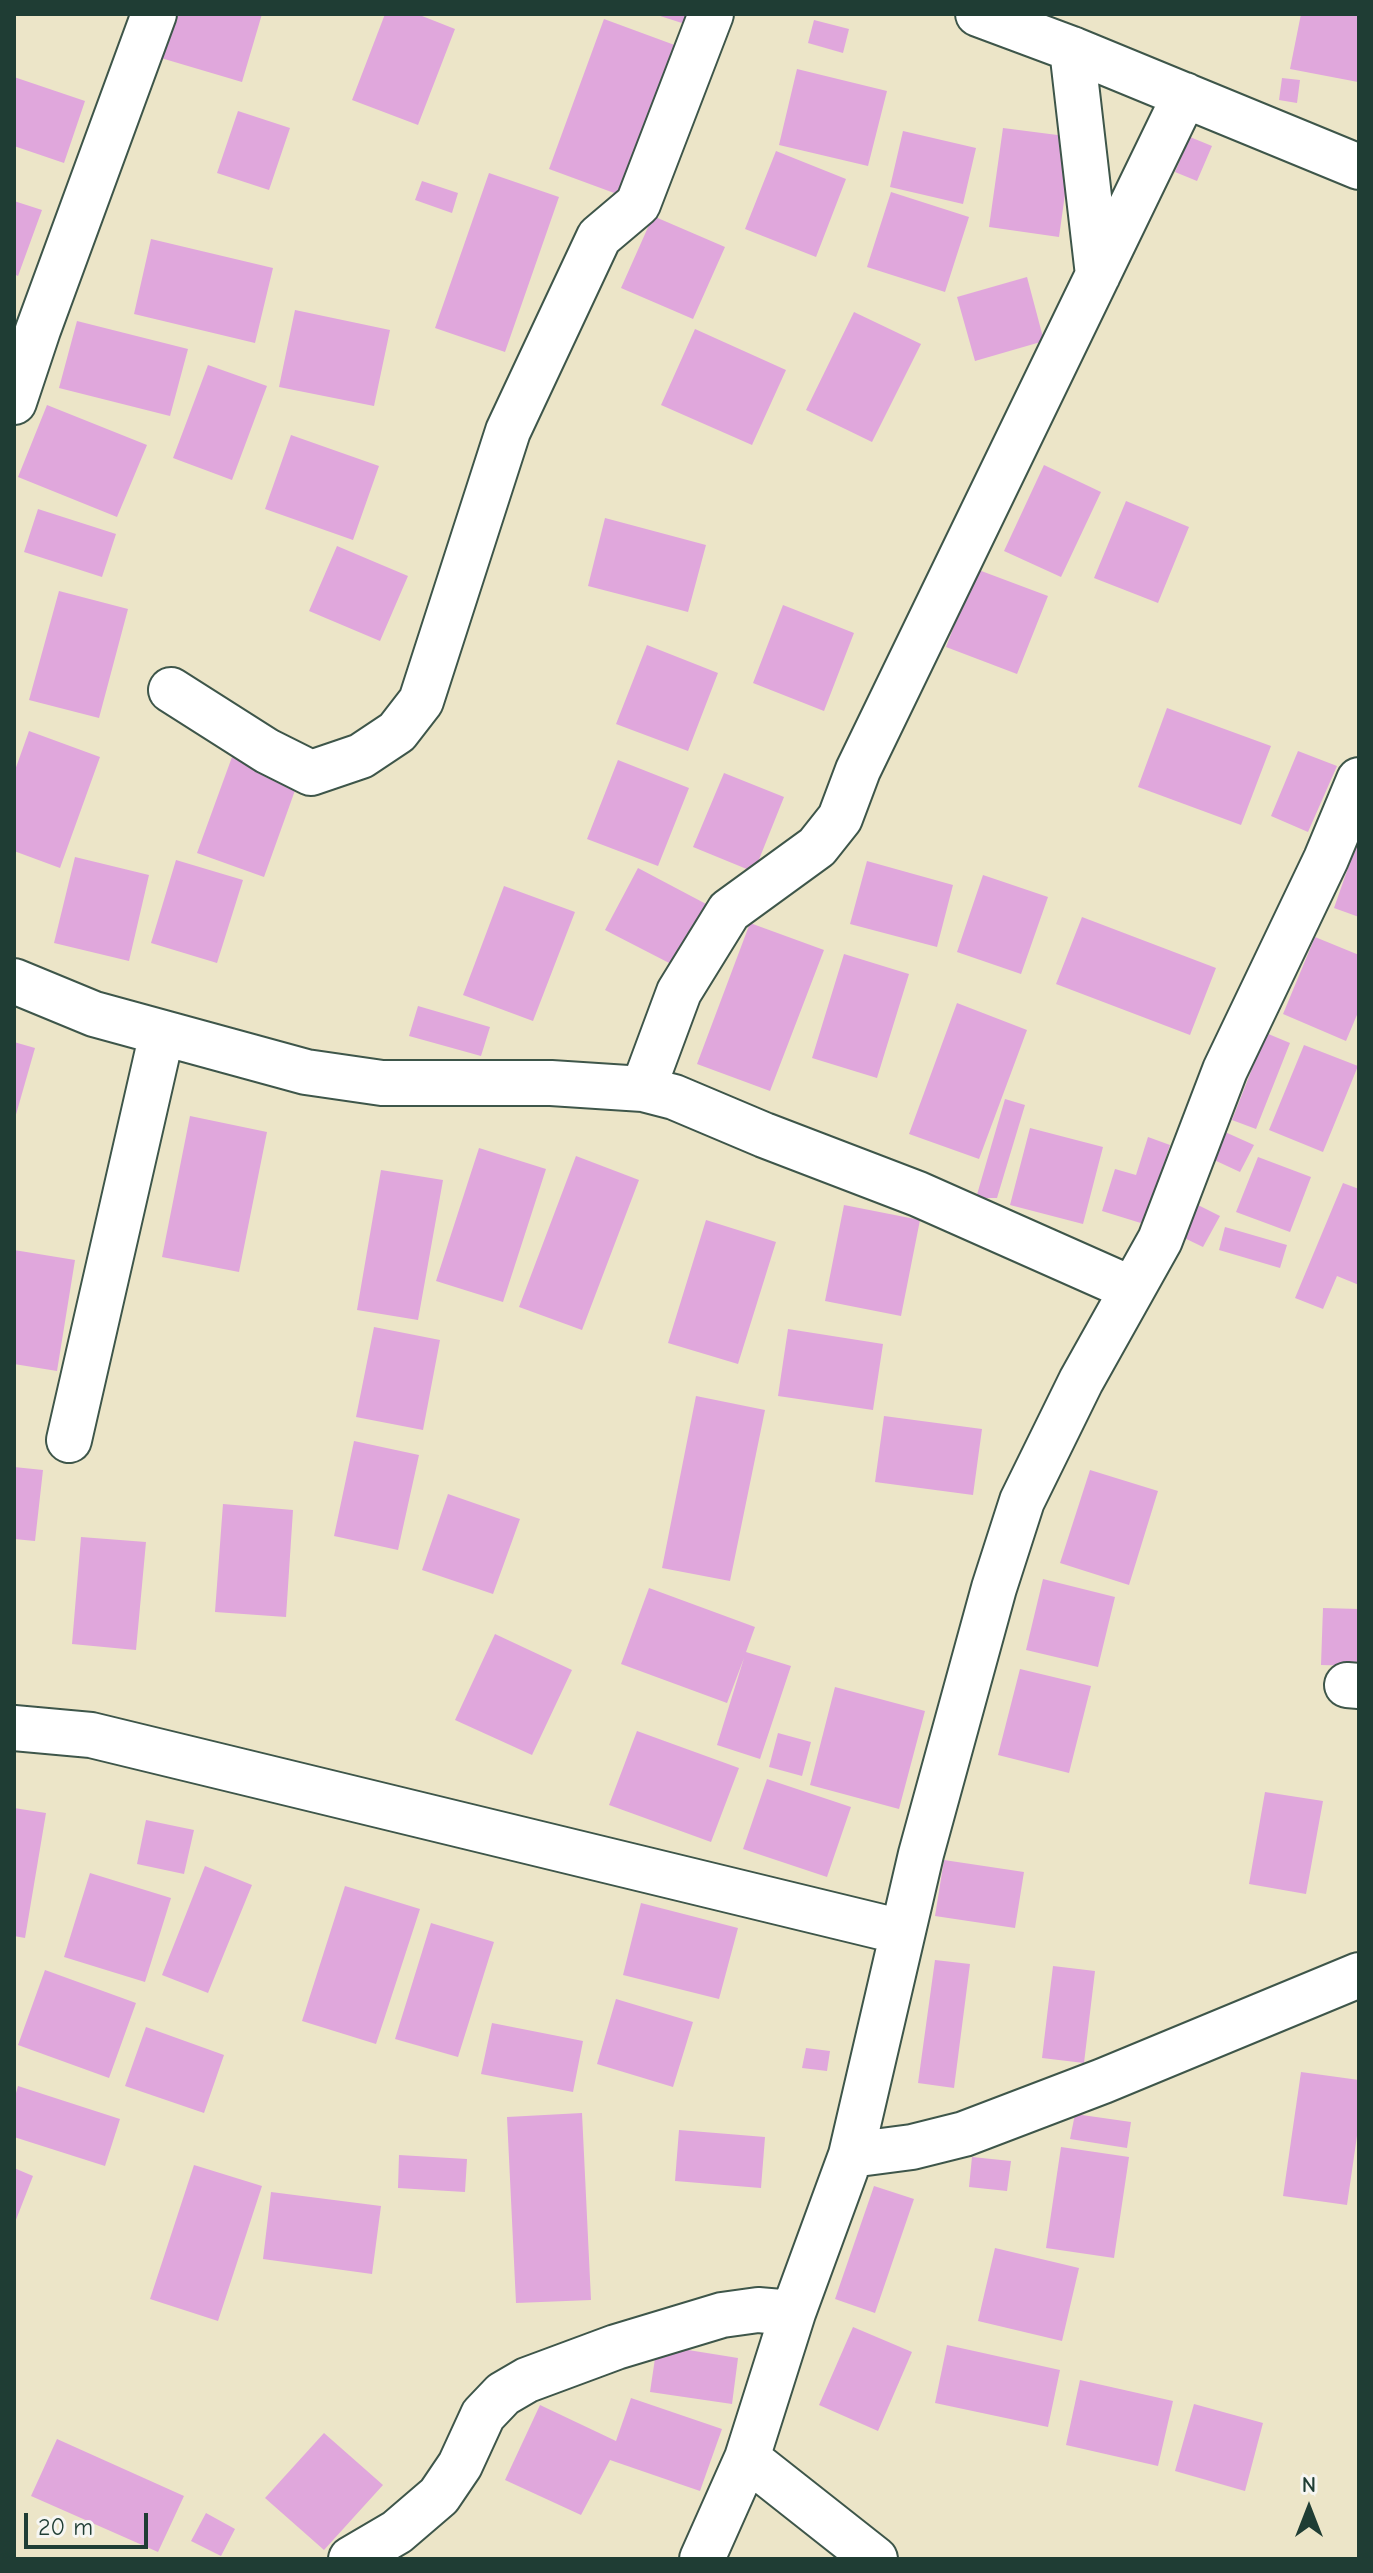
<!DOCTYPE html>
<html>
<head>
<meta charset="utf-8">
<style>
  body { margin:0 }
  #map { position:relative; width:1373px; height:2573px; overflow:hidden; background:#ece5c8; font-family:"Comic Neue",sans-serif }
  canvas { display:block }
  .frame { position:absolute; inset:0; border:16px solid #1f3d34; pointer-events:none }
  .north { position:absolute; left:1269px; top:2469px; width:80px; height:80px; -webkit-text-stroke:6px #f6f6f2; paint-order:stroke; rotate:0deg; font-size:22px; font-weight:700; line-height:32px; text-align:center; color:#1f3d34 }
  .north::after { content:''; display:block; margin:auto; width:28px; height:36px; background:#1f3d34; clip-path:polygon(50% 0,100% 100%,50% 72%,0 100%) }
  .scale { position:absolute; left:24px; top:2513px; width:124px; height:36px; box-sizing:border-box; border:4px solid #1f3d34; border-top:0; padding-left:10px; font-size:24px; line-height:28px; white-space:nowrap; color:#1f3d34; -webkit-text-stroke:6px #f6f6f2; paint-order:stroke }
</style>
</head>
<body>
<div id="map">
<canvas width="1373" height="2573"></canvas>
<div class="frame"></div>
<div class="north">N</div>
<div class="scale">20 m</div>
</div>
<script>
const ctx = document.querySelector('canvas').getContext('2d');
ctx.lineJoin = 'round';
function fillPath(path, color) { ctx.fillStyle = color; ctx.fill(path, 'evenodd'); }
const toPath = rows => new Path2D(rows.map(r => 'M' + r).join(''));
function stroke(path, color, width, dash) { ctx.strokeStyle = color; ctx.lineWidth = width; ctx.lineCap = dash ? 'butt' : 'round'; ctx.setLineDash(dash || []); ctx.stroke(path); }
fillPath(toPath([
  [174,14,262,14,242,82,161,58],
  [385,14,417,14,455,29,418,125,352,100],
  [654,14,692,14,688,25],
  [1301,14,1359,14,1358,82,1290,69],
  [604,19,680,47,625,197,549,169],
  [814,20,849,29,843,53,808,43],
  [797,69,887,91,868,166,779,145],
  [14,77,85,101,64,163,14,146],
  [1282,78,1300,80,1297,103,1279,100],
  [238,111,290,128,269,190,217,173],
  [1003,128,1073,137,1059,237,989,227],
  [903,131,976,148,963,204,890,187],
  [1190,137,1212,146,1197,181,1175,172],
  [776,151,846,179,816,257,745,229],
  [489,173,559,197,505,352,435,328],
  [422,181,458,193,452,213,415,200],
  [891,192,969,217,945,292,867,267],
  [14,201,42,210,18,276,14,274],
  [653,216,725,247,693,319,621,288],
  [151,239,273,268,255,343,134,314],
  [1027,277,1044,341,975,361,957,297],
  [295,310,390,330,374,406,279,387],
  [854,312,921,344,872,442,806,410],
  [77,321,188,349,170,416,59,388],
  [695,329,786,370,752,445,661,405],
  [208,365,267,386,232,480,173,458],
  [47,405,147,445,117,517,18,477],
  [291,435,379,466,353,540,265,509],
  [1044,465,1101,492,1061,577,1004,551],
  [1126,501,1189,527,1158,603,1094,578],
  [38,509,116,534,102,577,24,552],
  [605,518,706,545,688,612,588,586],
  [337,546,408,576,380,641,309,611],
  [976,569,1048,596,1017,674,946,647],
  [59,591,128,609,99,718,29,700],
  [783,605,854,633,824,711,753,683],
  [647,645,718,673,688,751,616,724],
  [1167,708,1271,746,1241,825,1138,787],
  [29,731,100,757,60,868,14,851,14,773],
  [1298,751,1337,766,1308,832,1271,816],
  [232,757,298,782,264,877,197,853],
  [618,760,689,788,658,866,587,839],
  [724,773,784,797,754,872,693,847],
  [1356,845,1359,846,1359,917,1334,908],
  [75,857,149,875,129,961,54,943],
  [176,860,243,880,217,963,151,943],
  [867,861,953,885,937,947,850,924],
  [638,868,708,905,675,966,605,930],
  [983,875,1048,897,1021,974,957,952],
  [504,886,575,912,533,1021,463,995],
  [1082,917,1216,968,1190,1035,1056,984],
  [750,923,824,950,770,1091,697,1064],
  [1315,937,1359,955,1359,1010,1346,1041,1283,1014],
  [844,954,909,974,877,1078,812,1058],
  [957,1003,1027,1030,979,1159,909,1134],
  [418,1006,490,1027,481,1056,409,1036],
  [1266,1033,1290,1043,1256,1129,1232,1120],
  [14,1042,35,1048,15,1118,14,1118],
  [1304,1045,1358,1066,1323,1152,1269,1130],
  [1005,1099,1025,1105,997,1198,976,1198],
  [190,1116,267,1132,239,1272,162,1257],
  [1030,1128,1103,1147,1083,1224,1010,1205],
  [1225,1132,1254,1145,1240,1172,1212,1159],
  [1148,1137,1170,1145,1144,1224,1102,1211,1115,1169,1136,1175],
  [479,1148,546,1169,503,1302,436,1281],
  [576,1156,639,1180,582,1330,519,1307],
  [1258,1157,1311,1177,1290,1232,1236,1212],
  [381,1170,443,1180,418,1320,357,1310],
  [1343,1183,1359,1189,1359,1285,1337,1276,1323,1309,1295,1298],
  [1192,1202,1220,1216,1203,1247,1176,1234],
  [844,1205,920,1220,901,1316,825,1301],
  [706,1220,776,1242,738,1364,668,1343],
  [1225,1227,1287,1245,1280,1268,1219,1250],
  [14,1250,75,1260,57,1371,14,1364],
  [374,1327,440,1340,423,1430,356,1417],
  [788,1329,883,1344,873,1410,778,1396],
  [696,1396,765,1410,730,1581,662,1568],
  [884,1416,982,1429,973,1495,875,1482],
  [354,1441,419,1455,398,1550,334,1536],
  [14,1467,43,1470,35,1541,14,1539],
  [1090,1470,1158,1491,1129,1585,1060,1563],
  [448,1494,520,1519,493,1594,422,1570],
  [223,1504,293,1510,286,1617,215,1612],
  [81,1537,146,1542,136,1650,72,1644],
  [1043,1579,1115,1597,1098,1667,1026,1650],
  [649,1588,755,1627,746,1652,791,1666,760,1759,717,1745,744,1658,727,1703,621,1664],
  [1323,1608,1359,1609,1359,1666,1321,1665],
  [495,1634,572,1670,532,1755,455,1720],
  [1020,1669,1091,1686,1069,1773,998,1755],
  [835,1687,925,1711,899,1809,810,1785],
  [637,1731,739,1768,711,1842,609,1805],
  [778,1733,811,1742,802,1776,769,1767],
  [767,1779,851,1807,827,1877,743,1849],
  [1265,1792,1323,1801,1306,1894,1249,1884],
  [14,1808,46,1813,25,1938,14,1936],
  [146,1820,194,1830,184,1874,137,1864],
  [944,1860,1024,1872,1015,1928,935,1916],
  [205,1866,252,1885,208,1993,162,1975],
  [90,1873,171,1898,145,1982,64,1957],
  [345,1886,420,1909,376,2044,302,2021],
  [641,1903,738,1928,719,1999,623,1975],
  [431,1923,494,1942,458,2057,395,2039],
  [935,1960,970,1964,954,2088,918,2083],
  [1053,1966,1095,1971,1084,2063,1042,2058],
  [45,1970,136,2003,109,2078,18,2045],
  [616,1999,693,2022,673,2087,597,2064],
  [492,2023,583,2041,573,2092,481,2074],
  [146,2027,224,2055,204,2113,125,2086],
  [806,2048,830,2051,827,2071,802,2068],
  [1301,2072,1359,2080,1359,2122,1347,2205,1283,2196],
  [18,2086,120,2119,105,2166,14,2137,14,2100],
  [582,2113,591,2300,516,2303,507,2117],
  [1075,2114,1131,2122,1127,2148,1070,2139],
  [679,2130,765,2137,761,2188,675,2181],
  [1061,2147,1129,2157,1114,2258,1046,2248],
  [399,2155,467,2159,465,2192,398,2188],
  [972,2157,1011,2161,1007,2191,969,2187],
  [194,2165,262,2186,218,2321,150,2299],
  [14,2168,33,2176,14,2225],
  [874,2186,914,2199,875,2313,835,2299],
  [271,2192,381,2206,372,2274,263,2259],
  [995,2248,1079,2268,1062,2341,978,2321],
  [853,2327,912,2352,878,2431,819,2405],
  [657,2345,738,2358,732,2404,650,2392],
  [947,2345,1060,2370,1048,2427,935,2403],
  [1080,2380,1173,2401,1158,2466,1066,2445],
  [631,2398,722,2429,700,2491,610,2460,581,2515,505,2480,540,2405,616,2441],
  [1194,2404,1263,2423,1245,2491,1175,2471],
  [324,2433,383,2485,324,2550,265,2498],
  [57,2439,184,2496,158,2552,31,2496],
  [206,2513,235,2529,221,2556,191,2541]
]), '#e0a7dc');
const minor = toPath([
  [978,14,1072,49,1359,167],
  [1072,49,1098,275],
  [14,402,38,330,154,14],
  [171,690,267,751,311,773,361,756,397,732,421,701,508,431,599,237,638,204,711,14],
  [14,981,94,1014,306,1072,382,1083,551,1083,643,1089,674,1097,764,1135,918,1194,1132,1289],
  [643,1089,679,992,729,911,817,847,840,818,858,770,1185,95],
  [69,1440,162,1033],
  [1347,1685,1359,1686],
  [14,1728,91,1735,902,1932],
  [851,2155,912,2147,964,2134,1103,2081,1359,1975],
  [747,2458,875,2559],
  [351,2559,397,2532,439,2496,460,2465,483,2415,503,2394,527,2380,616,2347,722,2315,758,2310,793,2313],
  [702,2559,747,2458,793,2313,851,2155,921,1854,994,1588,1022,1501,1081,1381,1160,1240,1225,1070,1326,859,1359,780]
]);
stroke(minor, '#3e564a', 48);
stroke(minor, '#fff', 44);
</script>
</body>
</html>
